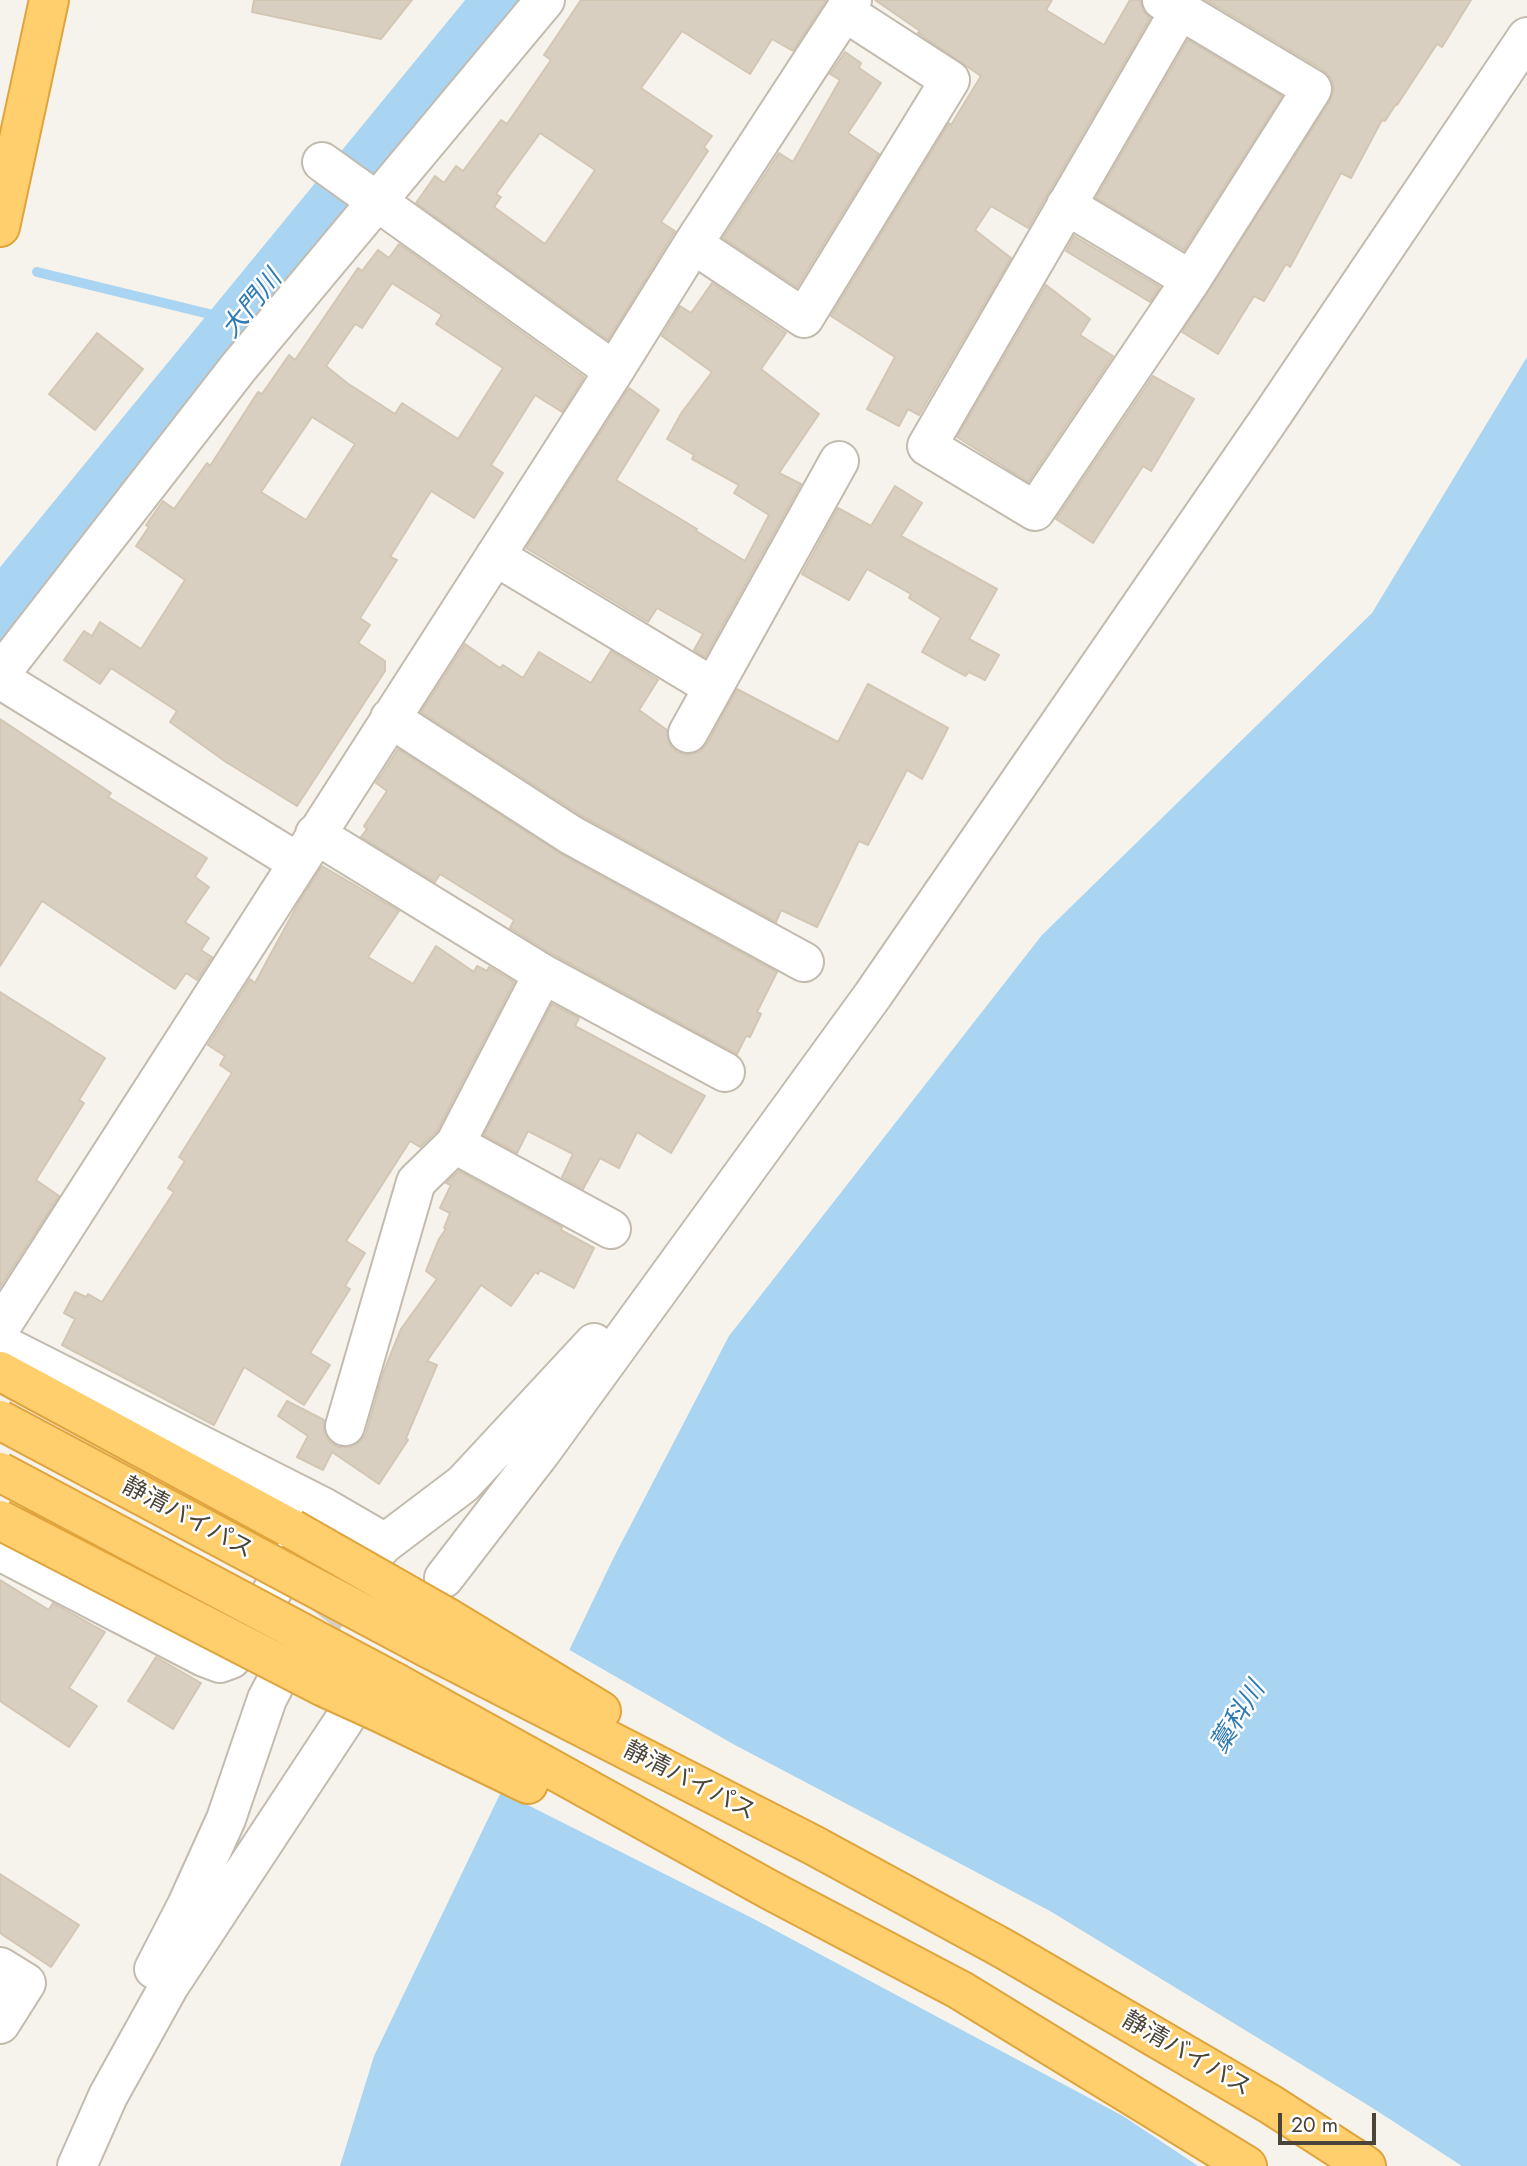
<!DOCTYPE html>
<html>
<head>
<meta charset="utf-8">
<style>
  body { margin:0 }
  #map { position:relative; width:1527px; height:2166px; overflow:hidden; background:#f6f3ec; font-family:Jost,sans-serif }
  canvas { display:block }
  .scale { position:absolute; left:1278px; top:2113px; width:98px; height:32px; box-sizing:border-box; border:4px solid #4b4439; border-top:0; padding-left:9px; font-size:21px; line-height:24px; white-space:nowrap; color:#4b4439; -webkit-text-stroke:5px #fff; paint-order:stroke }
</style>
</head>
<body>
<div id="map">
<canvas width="1527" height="2166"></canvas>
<div class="scale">20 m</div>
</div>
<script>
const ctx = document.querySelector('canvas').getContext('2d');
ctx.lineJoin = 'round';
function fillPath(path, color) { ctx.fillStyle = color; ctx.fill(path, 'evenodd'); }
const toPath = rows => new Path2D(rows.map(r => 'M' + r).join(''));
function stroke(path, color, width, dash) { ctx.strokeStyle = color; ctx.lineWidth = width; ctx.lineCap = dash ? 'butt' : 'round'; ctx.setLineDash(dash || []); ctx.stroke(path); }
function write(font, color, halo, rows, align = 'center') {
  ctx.font = font + ' Jost,"Noto Sans JP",sans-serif'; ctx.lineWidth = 5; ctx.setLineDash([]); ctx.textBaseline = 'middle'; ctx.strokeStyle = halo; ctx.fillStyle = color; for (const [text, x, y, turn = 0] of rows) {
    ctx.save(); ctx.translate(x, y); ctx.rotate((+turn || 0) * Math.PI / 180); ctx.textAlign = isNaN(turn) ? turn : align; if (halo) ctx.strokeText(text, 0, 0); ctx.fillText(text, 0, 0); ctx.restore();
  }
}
fillPath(toPath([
  [1527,357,1527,2166,340,2166,374,2056,614,1557,729,1336,1042,935,1372,613]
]), '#a9d4f2');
fillPath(toPath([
  [566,1648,733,1744,1050,1911,1371,2107,1462,2166,1198,2166,1123,2116,754,1919,498,1790]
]), '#f6f3ec');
stroke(toPath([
  [37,272,242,322]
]), '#a9d4f2', 10);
stroke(toPath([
  [3,611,504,0]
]), '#a9d4f2', 60);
const building = toPath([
  [254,0,412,0,381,39,252,12,254,0],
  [581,0,826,0,793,51,772,39,750,74,682,31,641,88,712,136,704,147,708,151,661,222,675,231,608,340,416,203,435,176,444,183,456,166,463,171,501,120,507,124,551,60,544,55,581,0],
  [540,133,595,170,545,244,494,207,501,197,496,194,540,133],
  [875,0,1052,0,1046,10,1104,45,1130,0,1140,0,1143,11,1150,18,1028,228,991,206,975,230,1011,258,919,415,908,409,899,426,867,409,895,357,831,316,949,123,951,125,981,76,918,33,920,31,875,0],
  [1206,0,1471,0,1442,47,1437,44,1397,105,1396,104,1385,121,1382,120,1351,178,1341,173,1290,267,1286,264,1264,301,1254,296,1218,354,1182,332,1330,101,1334,89,1331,78,1323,70,1206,0],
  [1188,40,1282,96,1184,250,1096,198,1188,40],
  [845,52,861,63,859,68,881,83,848,133,879,154,797,287,723,238,779,153,793,162,840,80,830,74,845,52],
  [1074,236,1160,287,1150,302,1066,251,1074,236],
  [399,244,584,377,562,412,535,395,491,465,503,473,474,518,431,491,390,557,397,560,360,618,370,625,358,643,385,661,385,671,297,806,226,762,170,722,177,711,111,668,100,684,64,660,84,631,92,636,100,622,141,649,185,580,136,546,149,527,146,525,163,501,174,509,207,463,210,466,258,392,262,394,289,355,295,360,358,268,362,271,378,250,389,258,399,244],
  [392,283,442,315,436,324,503,368,458,439,402,403,395,414,347,383,326,366,355,324,362,328,392,283],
  [312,417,355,444,306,520,261,492,312,417],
  [712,283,786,333,761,369,819,414,779,473,801,484,705,657,694,650,703,634,657,608,648,622,526,548,629,388,659,410,616,480,697,529,696,531,745,561,769,515,734,493,739,485,692,459,694,455,667,439,682,412,712,372,662,336,680,306,691,313,712,283],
  [1046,285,1090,319,1080,335,1113,356,1028,482,957,437,1046,285],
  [97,333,143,369,95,430,49,394,97,333],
  [1153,376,1194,399,1151,471,1143,466,1093,543,1056,519,1153,376],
  [895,486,922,503,901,536,997,589,969,639,999,655,985,680,969,672,965,676,922,652,941,618,909,598,911,594,867,569,849,600,802,574,838,508,871,526,895,486],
  [465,644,500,668,503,665,523,678,539,652,591,683,611,651,658,680,639,710,667,730,669,744,677,752,688,755,699,752,707,744,737,689,838,742,868,684,948,728,922,779,907,770,868,845,859,841,817,927,781,910,776,922,582,816,421,712,465,644],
  [0,719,111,793,108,797,207,858,195,877,209,887,185,922,209,938,201,950,212,957,197,980,186,973,175,989,42,901,0,966,0,719],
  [398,749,561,854,777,972,757,1012,761,1014,750,1037,746,1036,737,1054,554,955,510,928,514,920,440,874,435,882,361,837,367,829,364,826,387,791,376,783,398,749],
  [322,866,399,911,368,957,413,984,436,946,474,972,477,966,487,971,489,967,514,982,437,1131,420,1147,410,1141,346,1241,365,1253,345,1286,350,1289,310,1353,330,1365,304,1405,244,1367,214,1425,62,1345,75,1319,64,1313,75,1292,86,1297,88,1294,102,1302,174,1192,168,1188,185,1161,179,1157,232,1073,220,1065,225,1056,208,1045,250,979,255,983,299,902,322,866],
  [0,992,105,1058,79,1100,84,1103,36,1180,59,1196,0,1287,0,992],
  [552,1004,579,1018,575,1026,705,1096,671,1153,637,1132,619,1168,600,1158,583,1189,562,1177,573,1154,528,1131,517,1153,484,1135,552,1004],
  [459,1171,562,1227,561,1230,594,1248,574,1288,540,1270,538,1274,535,1272,511,1306,481,1285,427,1361,437,1365,406,1438,408,1440,379,1484,332,1452,323,1470,297,1457,308,1436,278,1416,287,1401,324,1420,324,1432,330,1442,338,1447,351,1447,361,1441,366,1433,383,1373,401,1329,437,1279,426,1271,439,1239,446,1229,444,1228,450,1213,440,1208,451,1185,446,1183,459,1171],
  [0,1580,49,1610,53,1603,105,1632,69,1688,97,1706,69,1747,0,1701,0,1580],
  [156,1657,201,1683,173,1729,128,1701,156,1657],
  [0,1874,79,1925,51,1967,0,1933,0,1874]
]);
fillPath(building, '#d8cfc1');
stroke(building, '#d3c7b4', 2);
stroke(toPath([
  [289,1664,359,1573]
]), '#d4d0c8', 38, [38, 19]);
const minor = toPath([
  [1162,0,1180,10,1312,89,1191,280,1035,511,927,446,1180,10],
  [322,162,614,371],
  [1066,205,1191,280],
  [693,244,804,318,950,80,845,12],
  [495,556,713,687],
  [0,674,238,368,545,0],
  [0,679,297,862],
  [390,718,571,835,804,962],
  [688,733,839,461],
  [315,834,543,974,725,1072],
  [455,1144,611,1229],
  [0,1328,614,371,693,244,852,0],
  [0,1333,5,1346,323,1507,385,1543],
  [345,1426,416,1182,455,1144,543,974],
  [0,1551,204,1657,220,1663,231,1659,302,1542],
  [374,1554,385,1543,463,1484,594,1343],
  [444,1578,541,1452,873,995,1270,418,1527,37],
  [0,1967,26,1983,0,2024],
  [154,1969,187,1905,226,1819,267,1699,277,1680],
  [77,2166,108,2096,169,1986,362,1693]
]);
const highway = toPath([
  [0,227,49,0],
  [0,1371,292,1529],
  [448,1618,601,1711],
  [426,1647,813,1845,1004,1949,1270,2104,1366,2166],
  [398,1684,770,1890,960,1990,1247,2166],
  [377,1711,528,1784]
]);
stroke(minor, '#c2bbae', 42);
stroke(highway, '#e0a43c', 42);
stroke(minor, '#fff', 38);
stroke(highway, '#ffcf6e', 38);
const highwayBridge = toPath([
  [0,1420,426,1647],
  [0,1472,398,1684],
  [0,1520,324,1687,377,1711],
  [292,1529,448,1618]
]);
stroke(highwayBridge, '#e0a43c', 42, []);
stroke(highwayBridge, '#ffcf6e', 38);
write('24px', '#4b4439', '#fff', [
  ["静清バイパス",187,1519,28],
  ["静清バイパス",689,1782,27],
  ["静清バイパス",1186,2055,30]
]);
write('italic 26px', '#2e7ab2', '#fff', [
  ["大門川",253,305,-51],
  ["藁科川",1239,1718,-58]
]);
</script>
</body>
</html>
